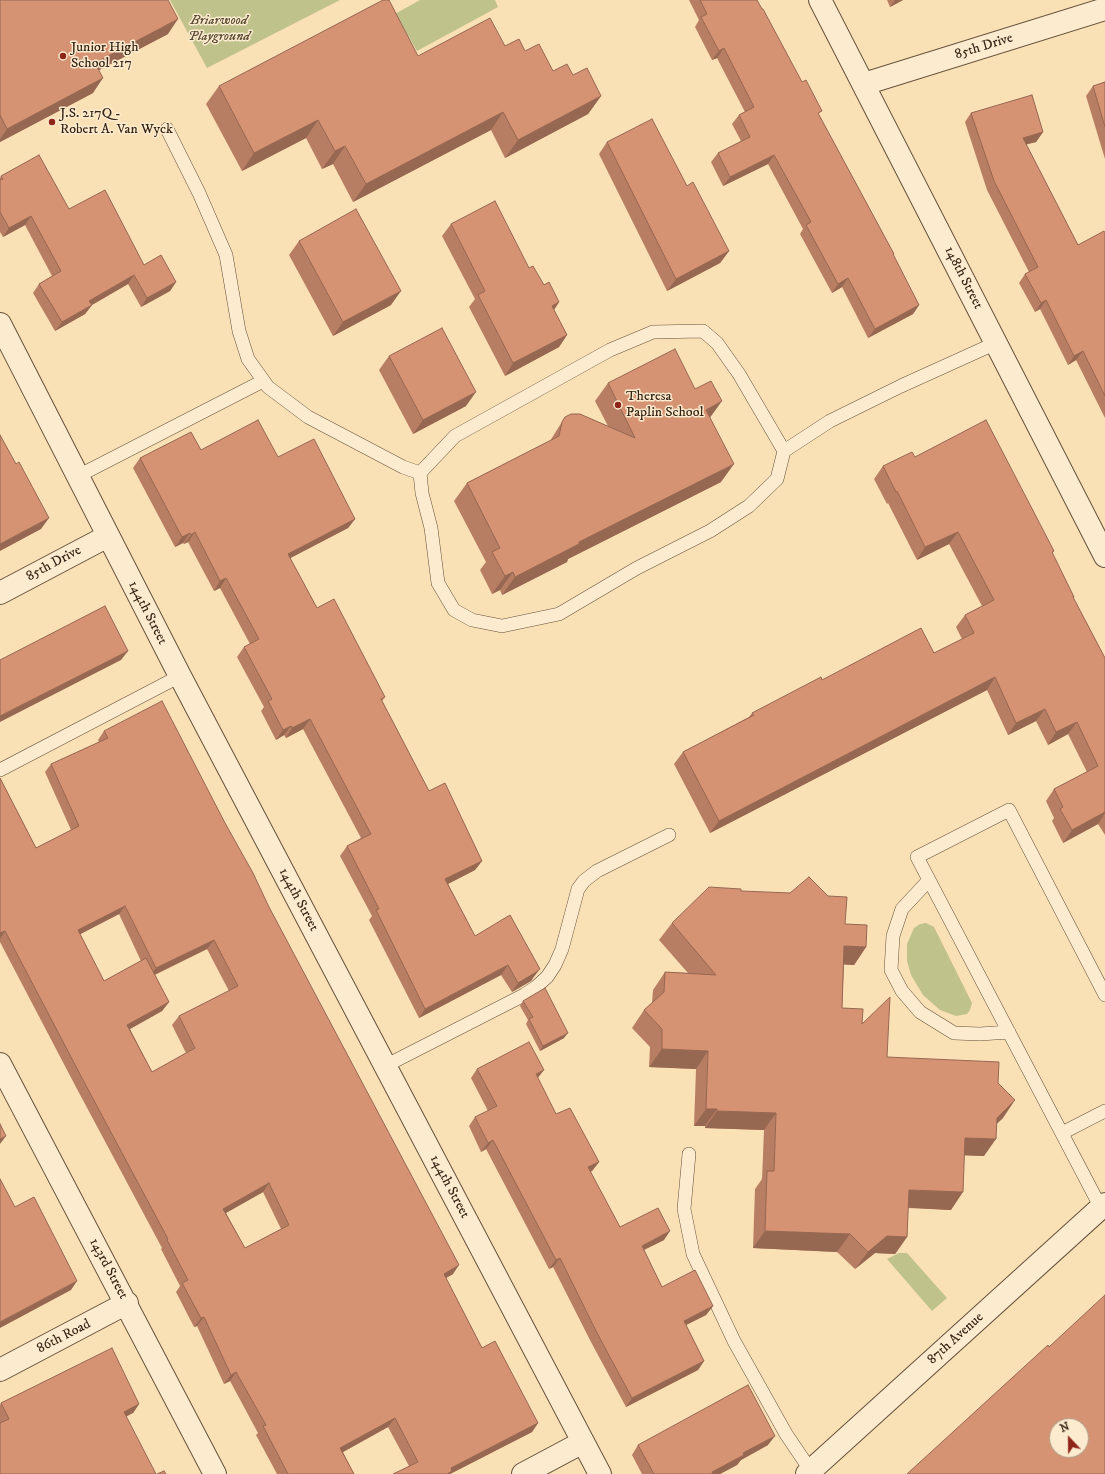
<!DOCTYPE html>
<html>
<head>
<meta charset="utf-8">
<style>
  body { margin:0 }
  #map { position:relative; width:1105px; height:1474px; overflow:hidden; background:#fae0b5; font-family:"IM FELL DW Pica",serif }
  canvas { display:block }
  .north { position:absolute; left:1049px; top:1418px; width:40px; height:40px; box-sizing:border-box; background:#fcebcf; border:1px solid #ac9b84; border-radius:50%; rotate:338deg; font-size:11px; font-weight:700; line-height:16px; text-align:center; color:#342313 }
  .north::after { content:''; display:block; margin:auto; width:14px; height:18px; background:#8f2418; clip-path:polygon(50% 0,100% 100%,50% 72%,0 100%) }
</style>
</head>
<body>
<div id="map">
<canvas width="1105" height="1474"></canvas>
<div class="north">N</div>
</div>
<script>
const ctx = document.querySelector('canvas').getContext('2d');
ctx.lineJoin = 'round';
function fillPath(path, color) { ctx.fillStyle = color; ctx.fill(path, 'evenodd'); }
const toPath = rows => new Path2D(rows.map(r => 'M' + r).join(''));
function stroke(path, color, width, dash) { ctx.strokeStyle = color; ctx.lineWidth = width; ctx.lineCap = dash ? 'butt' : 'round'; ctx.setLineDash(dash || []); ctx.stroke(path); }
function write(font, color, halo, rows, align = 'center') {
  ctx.font = font + ' "IM FELL DW Pica",serif'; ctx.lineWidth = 3; ctx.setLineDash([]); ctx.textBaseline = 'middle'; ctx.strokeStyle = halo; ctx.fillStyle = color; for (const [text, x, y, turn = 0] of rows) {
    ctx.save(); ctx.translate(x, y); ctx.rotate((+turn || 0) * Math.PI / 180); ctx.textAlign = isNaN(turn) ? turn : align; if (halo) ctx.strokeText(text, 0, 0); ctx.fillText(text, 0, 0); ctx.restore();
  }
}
fillPath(toPath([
  [170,0,340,0,207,68],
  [420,0,495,0,498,7,417,51,395,14],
  [926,923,934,927,972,1003,970,1010,967,1014,956,1016,940,1010,923,995,911,975,907,961,907,944,914,928,920,924],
  [899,1253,907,1253,947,1298,932,1311,887,1259]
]), '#c0c28c');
const service = toPath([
  [167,129,199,193,226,255,239,331,248,359,268,387,308,417,403,467,420,473,422,493,431,528,438,583,454,610,472,620,502,626,559,614,637,568,710,531,749,506,777,479,784,451,830,421,901,386,996,343],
  [420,473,455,436,610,350,653,332,703,331,717,343,739,374,784,451],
  [78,476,263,381],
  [0,770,180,676],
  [929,880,902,909,893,936,891,970,902,991,920,1012,954,1033,980,1034,1009,1032],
  [385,1066,524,995,536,987,547,977,555,965,562,949,578,889,584,881,597,871,669,835],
  [1062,1133,1105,1111],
  [689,1154,684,1209,693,1254,734,1341,786,1434,811,1471],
  [1101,1208,917,857,1009,810,1105,995]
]);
const minor = toPath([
  [820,0,1105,556],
  [864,84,1105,9],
  [0,324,180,676,600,1474],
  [0,593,108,536],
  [0,1064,215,1474],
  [0,1370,127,1303],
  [523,1474,583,1442],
  [807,1474,1105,1204]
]);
stroke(service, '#66523c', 14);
stroke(minor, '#66523c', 24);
stroke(service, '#fcebcf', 13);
stroke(minor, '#fcebcf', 22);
fillPath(toPath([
  [0,0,168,34,99,70,93,93,0,142],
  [689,0,757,0,894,254,893,255,919,305,913,314,868,338,842,287,832,293,800,234,803,229,768,164,723,186,711,162,718,153,741,141,732,124,739,115,745,112,717,58,712,60,695,27,699,20],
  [887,0,903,0,890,7],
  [525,51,553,71,573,75,601,96,588,114,505,158,491,130,353,202,333,164,322,169,306,138,242,171,206,104,219,86,418,56],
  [1105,82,1105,159,1086,96,1093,86],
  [971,113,1043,132,1036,142,1026,144,1078,245,1105,233,1105,418,1076,360,1068,365,1040,309,1035,312,1019,283,1025,274,1029,272,987,190,965,122],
  [607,142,687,186,729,251,720,263,667,291,599,154],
  [1,176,69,209,144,265,176,282,170,291,141,307,128,284,92,305,85,314,55,331,33,293,39,284,52,276,25,225,3,237,0,232,0,178],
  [451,224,544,285,559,302,554,310,567,335,559,347,505,376,469,307,475,299,442,236],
  [299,241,391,305,333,336,289,255],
  [389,356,466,406,413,434,379,370],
  [608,383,710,418,721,482,568,559,567,562,502,595,500,590,492,594,480,570,486,562,454,501,467,483,550,441,565,417,608,426,595,401],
  [201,450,278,457,355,519,348,528,290,558,317,608,385,697,382,701,429,791,482,861,475,870,448,884,475,936,533,978,531,981,512,992,501,975,419,1018,369,920,372,916,340,856,347,846,361,838,303,729,286,738,284,735,276,740,261,711,264,707,237,657,244,647,250,644,220,588,214,591,188,542,184,544,183,543,175,547,133,468,140,458],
  [915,457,1054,551,1052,553,1074,597,1073,598,1105,658,1105,835,1098,824,1063,843,1052,821,1054,818,1046,801,1054,789,1087,772,1068,734,1048,745,1036,721,1008,735,987,690,710,833,674,764,683,752,749,717,752,713,822,680,934,653,962,639,956,627,965,615,982,606,949,544,917,560,888,503,887,504,874,479,883,466],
  [104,731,269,907,453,1274,446,1278,482,1348,538,1423,532,1432,450,1474,409,1466,388,1427,343,1452,354,1474,277,1474,256,1435,258,1433,230,1381,224,1384,197,1326,194,1327,176,1292,180,1286,161,1249,162,1248,77,1089,0,942,0,778,36,848,71,830,45,772,51,764,99,742,98,740],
  [119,914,141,961,104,981,80,934],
  [207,949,229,991,179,1016,172,1025,186,1053,152,1072,130,1029,162,1011,169,1002,155,975],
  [263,1192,281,1229,245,1248,226,1213],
  [741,891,845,924,866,947,854,965,844,964,842,1008,862,1024,887,1057,998,1083,1003,1118,996,1124,984,1156,964,1155,951,1210,908,1208,907,1237,895,1254,875,1253,855,1269,837,1252,753,1248,755,1189,762,1179,764,1130,705,1128,705,1126,694,1126,696,1069,649,1067,650,1047,632,1028,644,1010,652,1003,653,990,665,972,688,973,659,940,672,923],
  [523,1001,564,1038,540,1051,526,1024,528,1020,520,1006],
  [477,1069,538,1078,556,1114,599,1162,592,1171,590,1172,620,1227,664,1240,644,1250,662,1287,713,1306,706,1315,686,1325,704,1361,698,1370,626,1407,591,1342,553,1267,549,1269,486,1149,481,1152,469,1126,475,1117,488,1111,471,1078],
  [1,1403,139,1404,133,1413,0,1423,0,1405],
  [638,1445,768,1445,741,1460,737,1465,720,1474,642,1474,632,1455]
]), '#b87e64');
fillPath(toPath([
  [895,0,903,0,890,7],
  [178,19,168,34,84,78,95,63],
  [724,48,717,58,712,60,719,51],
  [103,78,93,93,0,142,0,139,7,129],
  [601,96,588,114,505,158,518,140],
  [503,112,491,130,353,202,366,184],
  [318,120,306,138,242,171,254,153],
  [1043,132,1036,142,1017,147,1023,138],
  [345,146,333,164,322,169,335,151],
  [774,155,768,164,723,186,730,177],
  [31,216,25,225,3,237,9,228],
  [729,251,720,263,667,291,676,279],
  [134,275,128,284,83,310,89,301],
  [848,278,842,287,832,293,838,284],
  [176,282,170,291,141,307,147,298],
  [401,291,391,305,333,336,343,322],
  [1046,300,1040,309,1035,312,1041,303],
  [559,302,551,314,552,306],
  [92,305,85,314,55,331,62,322],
  [919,305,913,314,868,338,875,329],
  [567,335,559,347,505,376,513,363],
  [1083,351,1076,360,1068,365,1074,356],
  [476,392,466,406,413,434,423,420],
  [722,401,709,419,706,410],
  [734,464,721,482,568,559,567,562,502,595,515,577,579,542],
  [49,518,41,529,0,551,0,544],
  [355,519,348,528,281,563,288,554],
  [195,532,188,542,184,544,191,535],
  [958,532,949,544,917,560,925,547],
  [190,533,183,543,175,547,182,537],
  [513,572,500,590,492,594,505,576],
  [226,578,220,588,214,591,220,581],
  [128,651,121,660,0,722,0,716],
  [995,677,987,690,710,833,719,821],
  [1045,709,1036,721,1008,735,1016,723],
  [310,719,303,729,286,738,292,728],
  [1077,722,1068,734,1048,745,1056,732],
  [291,726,284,735,276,740,283,730],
  [1105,812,1105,813,1098,824,1063,843,1072,830],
  [482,861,475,870,438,889,445,879],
  [125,906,119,914,71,939,78,930],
  [5,931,0,939,0,933],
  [214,940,207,949,149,977,156,968],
  [844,946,866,947,854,965,832,964],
  [508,965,501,975,419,1018,425,1009],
  [540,969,533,978,531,981,512,992,518,983],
  [169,1002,162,1011,121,1034,127,1025],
  [568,1033,564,1038,540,1051,543,1046],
  [662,1049,708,1051,696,1069,649,1067],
  [544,1070,537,1079,536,1074],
  [1015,1100,1003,1118,985,1135,997,1118],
  [706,1109,717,1109,705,1126,694,1126],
  [717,1111,776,1113,764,1130,705,1128],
  [6,1136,0,1144,0,1139],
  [965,1138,996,1139,984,1156,953,1155],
  [493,1140,486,1149,481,1152,488,1143],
  [599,1162,592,1171,582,1176,588,1167],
  [269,1183,263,1192,217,1218,223,1209],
  [909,1190,963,1192,951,1210,897,1207],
  [670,1231,664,1240,635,1254,642,1246],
  [765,1231,850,1234,837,1252,753,1248],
  [887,1236,907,1237,895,1254,875,1253,855,1269,868,1252],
  [560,1258,553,1267,549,1269,556,1260],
  [459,1265,453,1274,437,1283,444,1274],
  [77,1281,71,1290,0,1328,0,1322],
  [713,1306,706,1315,678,1329,684,1321],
  [204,1317,197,1326,194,1327,201,1318],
  [704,1361,698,1370,626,1407,632,1398],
  [236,1372,230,1381,224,1384,231,1375],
  [139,1404,133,1413,118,1421,124,1412],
  [395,1418,388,1427,334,1457,340,1448],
  [538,1423,532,1432,450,1474,447,1474,451,1468],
  [775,1436,768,1445,741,1460,737,1465,720,1474,711,1474,712,1472,743,1453]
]), '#966751');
const building = toPath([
  [0,0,168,0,178,19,95,63,103,78,7,129,0,115,0,0],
  [383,0,389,0,418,56,490,18,505,46,519,39,525,51,539,44,553,71,567,64,573,75,587,68,601,96,518,140,503,112,366,184,345,146,335,151,318,120,254,153,219,86,383,0],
  [700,0,757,0,762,9,763,9,802,82,806,80,822,111,818,113,894,254,893,254,919,305,875,329,848,278,838,284,806,225,811,222,774,155,730,177,718,153,750,137,739,115,754,107,724,48,719,51,701,17,707,14,700,0],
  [1105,82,1105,127,1093,86,1105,82],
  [1032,95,1043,132,1023,138,1078,245,1104,231,1105,233,1105,396,1083,351,1074,356,1046,300,1041,303,1025,274,1038,267,994,181,971,113,1032,95],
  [652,119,687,186,693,182,729,251,676,279,607,142,652,119],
  [39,155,69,209,105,190,144,265,161,255,176,282,147,298,134,275,89,301,92,305,62,322,39,284,61,271,31,216,9,228,0,212,0,180,3,179,1,176,39,155],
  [495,201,529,268,533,266,544,285,549,282,559,302,552,306,567,335,513,363,478,295,485,291,451,224,495,201],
  [356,209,401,291,343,322,299,241,356,209],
  [442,328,476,392,423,420,389,356,442,328],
  [675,349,695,389,711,381,722,401,706,410,734,464,579,542,579,544,515,577,513,572,505,576,492,552,500,548,467,483,559,436,562,422,565,417,571,414,580,414,635,438,608,383,675,349],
  [258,420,278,457,314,439,355,519,288,554,317,608,334,599,385,697,381,699,429,791,445,783,482,861,445,879,475,936,510,915,540,969,538,971,518,983,508,965,425,1009,376,910,379,909,347,846,371,834,310,719,292,728,291,726,283,730,268,701,272,699,244,647,259,639,226,578,220,581,195,532,191,535,190,533,182,537,140,458,191,432,201,450,258,420],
  [986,420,1054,551,1052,552,1074,597,1073,597,1105,658,1105,812,1072,830,1060,809,1063,807,1054,789,1098,766,1077,722,1056,732,1045,709,1016,723,995,677,719,821,683,752,754,715,752,713,821,677,822,680,921,628,934,653,974,633,965,615,994,600,958,532,925,547,897,491,896,492,883,466,912,452,915,457,986,420],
  [0,435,16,464,19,462,49,518,0,544,0,435],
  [105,606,128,651,0,716,0,660,105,606],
  [162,701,225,823,253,873,269,907,459,1265,444,1274,482,1348,495,1341,538,1423,451,1468,452,1471,447,1474,393,1474,418,1462,395,1418,340,1448,354,1474,288,1474,263,1426,266,1425,236,1372,231,1375,204,1317,201,1318,182,1283,188,1280,167,1240,168,1239,83,1080,5,931,0,933,0,778,36,848,79,826,51,764,108,738,104,731,162,701],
  [125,906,156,968,214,940,238,986,179,1016,195,1048,152,1072,127,1025,169,1002,146,958,104,981,78,930,125,906],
  [269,1183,289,1225,245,1248,223,1209,269,1183],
  [809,877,828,896,847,897,845,924,867,925,866,947,844,946,842,1008,863,1009,862,1024,890,997,887,1057,999,1062,998,1083,1015,1100,997,1118,996,1139,965,1138,963,1192,909,1190,907,1237,887,1236,868,1252,850,1234,765,1231,767,1171,774,1171,776,1113,717,1111,717,1109,706,1109,708,1051,662,1049,662,1029,644,1010,664,992,665,972,716,975,672,923,709,887,741,889,741,891,790,893,809,877],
  [545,988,568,1033,543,1046,529,1019,533,1017,523,1001,545,988],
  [529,1042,544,1070,536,1074,556,1114,570,1108,599,1162,588,1167,620,1227,658,1208,670,1231,642,1246,662,1287,695,1270,713,1306,684,1321,704,1361,632,1398,597,1333,560,1258,556,1260,493,1140,488,1143,475,1117,497,1106,477,1069,529,1042],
  [0,1124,6,1136,0,1139,0,1124],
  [0,1179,15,1207,34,1197,77,1281,0,1322,0,1179],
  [1105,1295,1105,1474,907,1474,1048,1345,1049,1347,1105,1295],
  [1057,1426,1081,1426,1081,1450,1057,1450,1057,1426],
  [112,1348,139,1404,124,1412,156,1474,0,1474,0,1423,9,1419,1,1403,112,1348],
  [748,1385,775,1436,743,1453,744,1455,712,1472,713,1474,654,1474,638,1445,748,1385],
  [164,1471,166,1474,157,1474,164,1471]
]);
fillPath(building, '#d69374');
stroke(building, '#966751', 1);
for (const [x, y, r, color] of [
  [63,56,4,"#8f2418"],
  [52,122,4,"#8f2418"],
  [618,405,4,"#8f2418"]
]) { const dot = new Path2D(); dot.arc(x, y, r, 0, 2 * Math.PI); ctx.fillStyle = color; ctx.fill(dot); stroke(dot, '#fcebcf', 1.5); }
write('italic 14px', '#574b31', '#fcebcf', [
  ["Briarwood",219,21],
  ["Playground",219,37]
]);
write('14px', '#342313', '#fcebcf', [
  ["85th Drive",984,47,-17],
  ["148th Street",963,278,63],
  ["85th Drive",54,564,-28],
  ["144th Street",147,613,63],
  ["144th Street",298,900,62],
  ["144th Street",449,1187,62],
  ["143rd Street",108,1269,62],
  ["86th Road",64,1337,-27],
  ["87th Avenue",956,1339,-42]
]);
write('14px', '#342313', '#fcebcf', [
  ["Junior High",71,48],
  ["School 217",71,64],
  ["J.S. 217Q -",60,114],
  ["Robert A. Van Wyck",60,130],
  ["Theresa",626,397],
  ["Paplin School",626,413]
], 'left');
</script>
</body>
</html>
